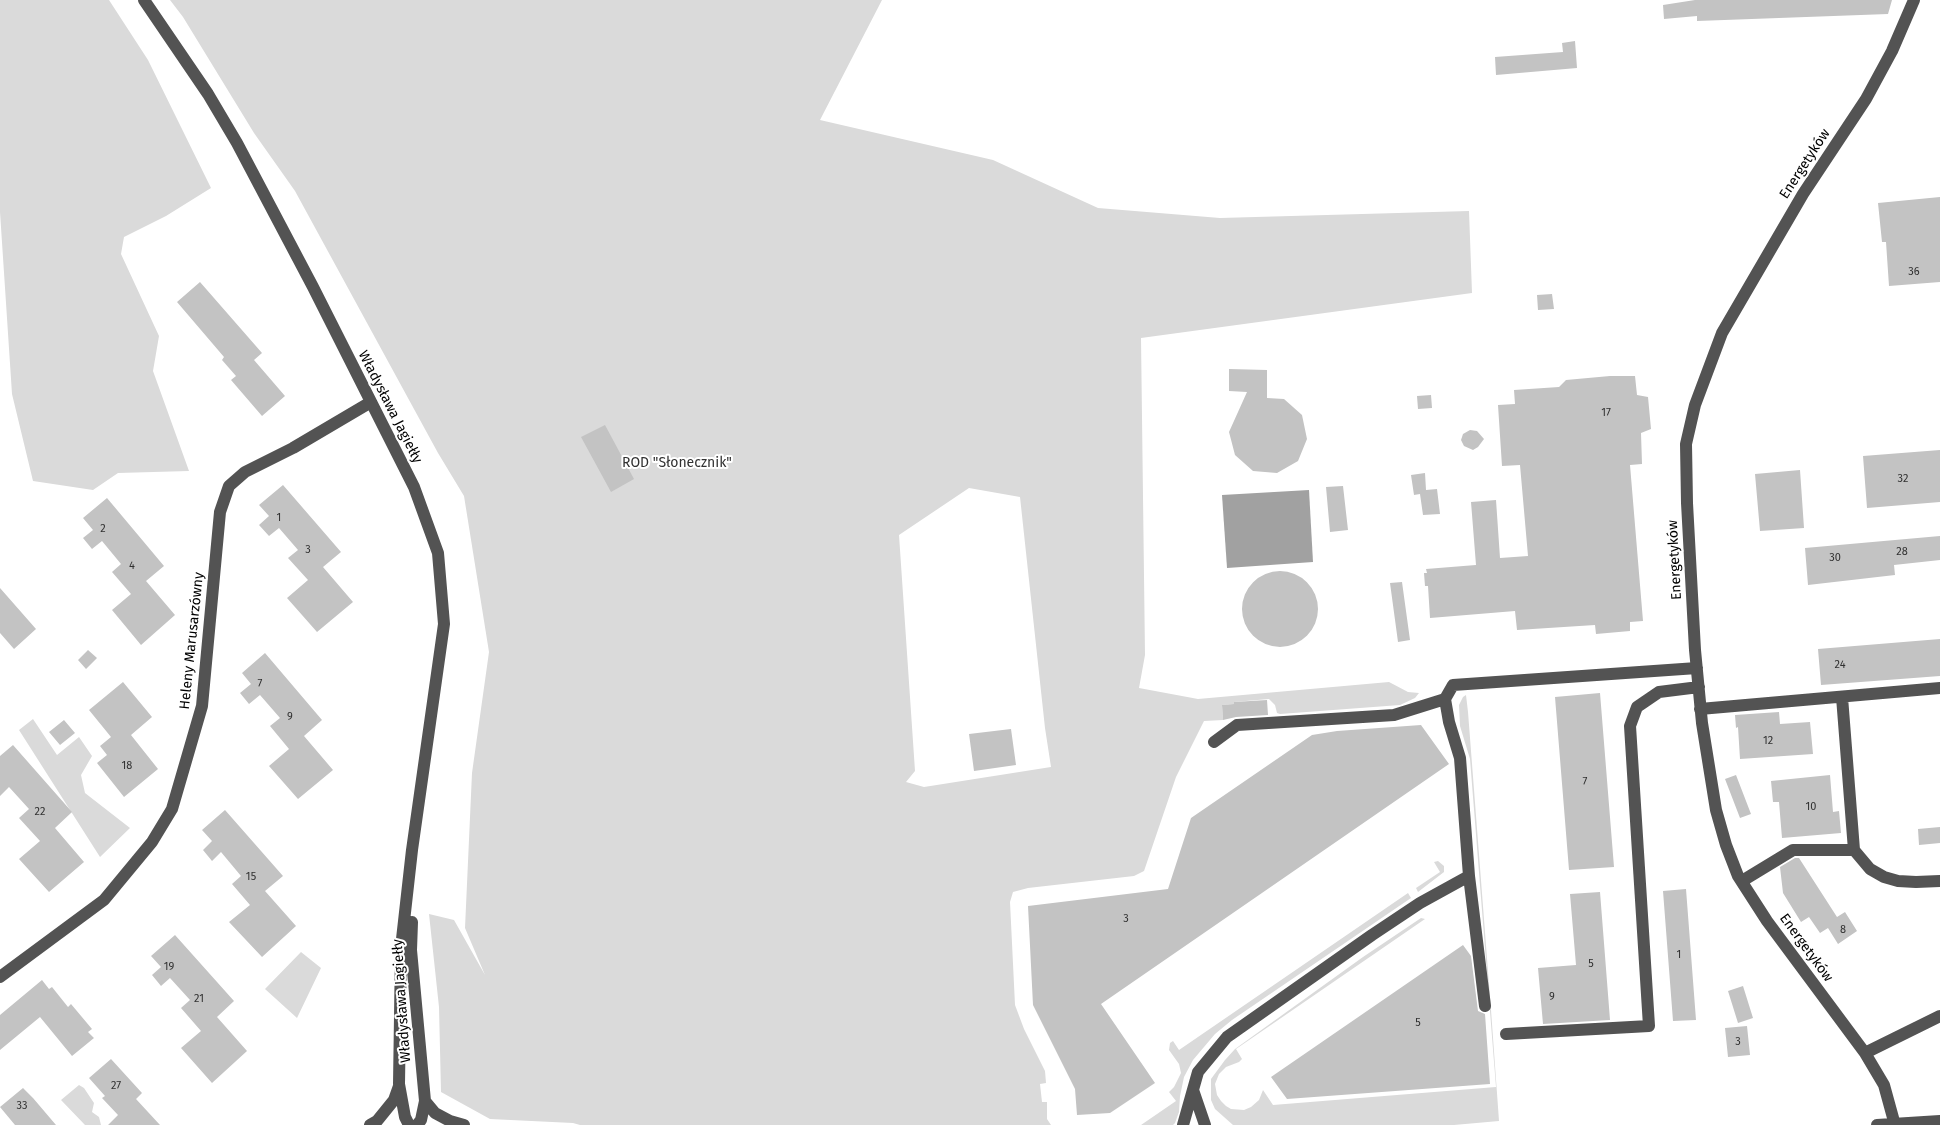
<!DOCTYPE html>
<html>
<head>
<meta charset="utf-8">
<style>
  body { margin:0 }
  canvas { display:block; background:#fff }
</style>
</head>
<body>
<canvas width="1940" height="1125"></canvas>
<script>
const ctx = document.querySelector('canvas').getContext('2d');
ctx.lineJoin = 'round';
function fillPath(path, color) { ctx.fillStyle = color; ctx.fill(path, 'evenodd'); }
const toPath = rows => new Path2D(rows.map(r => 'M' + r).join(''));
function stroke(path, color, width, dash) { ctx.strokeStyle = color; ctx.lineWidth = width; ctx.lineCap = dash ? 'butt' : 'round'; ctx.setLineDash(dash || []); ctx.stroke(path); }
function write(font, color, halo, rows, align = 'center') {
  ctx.font = font + ' "Fira Sans",sans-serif'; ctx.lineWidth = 4; ctx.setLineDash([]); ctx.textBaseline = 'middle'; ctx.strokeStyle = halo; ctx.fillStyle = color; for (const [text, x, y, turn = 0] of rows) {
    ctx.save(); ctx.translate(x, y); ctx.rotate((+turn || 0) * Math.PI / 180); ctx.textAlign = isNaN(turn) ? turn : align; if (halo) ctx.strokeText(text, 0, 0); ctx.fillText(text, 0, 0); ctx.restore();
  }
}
fillPath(toPath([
  [0,0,109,0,148,60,211,188,166,216,124,237,121,254,159,336,153,371,189,471,118,473,93,490,33,481,12,394,0,212],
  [170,0,882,0,820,120,993,160,1098,208,1220,218,1469,211,1472,293,1141,338,1145,655,1139,688,1198,699,1389,682,1408,692,1419,693,1415,698,1400,705,1280,714,1277,713,1275,705,1269,699,1234,702,1234,704,1222,705,1223,720,1204,721,1176,777,1144,871,1134,876,1028,888,1013,892,1010,902,1015,1005,1024,1029,1045,1071,1046,1083,1040,1084,1042,1102,1047,1102,1047,1119,1051,1125,580,1125,573,1123,490,1119,441,1092,439,1007,429,914,454,920,485,975,465,928,472,773,489,652,464,496,438,453,295,191,254,133,183,17],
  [969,488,1020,497,1045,728,1051,767,924,787,906,782,915,771,899,535],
  [1466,695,1468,712,1491,1010,1499,1121,1454,1125,1233,1125,1215,1109,1211,1100,1211,1079,1225,1060,1235,1049,1363,957,1421,918,1425,919,1236,1049,1242,1059,1239,1062,1226,1067,1219,1074,1215,1084,1217,1095,1221,1101,1226,1106,1231,1109,1244,1110,1251,1107,1259,1100,1263,1090,1273,1105,1496,1087,1470,759,1460,726,1459,705,1463,697],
  [33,719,57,755,79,737,92,756,81,775,85,793,130,828,100,857,19,730],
  [1438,861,1444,866,1444,872,1418,892,1416,888,1440,872,1434,862],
  [1408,893,1411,898,1232,1020,1215,1034,1193,1060,1184,1077,1180,1096,1179,1112,1175,1123,1173,1125,1141,1125,1176,1101,1169,1092,1174,1087,1181,1073,1179,1064,1169,1050,1170,1043,1173,1041,1179,1050],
  [301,952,321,968,297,1018,265,989],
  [79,1085,84,1088,94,1103,92,1112,99,1117,101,1125,85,1125,61,1100]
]), '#dadada');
fillPath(toPath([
  [1309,490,1313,562,1227,568,1222,495]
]), '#a1a1a1');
fillPath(toPath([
  [1695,0,1892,0,1888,14,1697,21,1697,16,1664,19,1663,5],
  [1575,41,1577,68,1496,75,1495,57,1563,52,1562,43],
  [1940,197,1940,282,1889,286,1886,242,1882,242,1878,203],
  [200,282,262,353,254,360,285,396,262,416,231,380,236,376,222,360,224,357,177,302],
  [1552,294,1554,309,1538,310,1537,295],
  [1229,369,1267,370,1267,398,1284,399,1302,415,1307,439,1298,461,1277,473,1253,471,1235,455,1229,432,1247,392,1229,391],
  [1610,376,1635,376,1637,395,1648,397,1651,429,1641,433,1642,464,1630,465,1643,621,1630,622,1630,631,1596,634,1595,625,1517,630,1515,611,1430,618,1428,586,1425,586,1424,573,1427,573,1426,569,1476,565,1471,502,1496,500,1500,558,1528,556,1520,465,1502,466,1498,405,1515,404,1514,390,1559,387,1566,380],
  [1431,395,1432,408,1418,409,1417,396],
  [605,425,634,479,611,492,581,437],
  [1470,430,1477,431,1484,439,1478,447,1473,450,1464,446,1461,440,1463,434],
  [1940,450,1940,502,1867,508,1863,456],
  [1800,470,1804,528,1760,531,1755,474],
  [1425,473,1426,490,1437,489,1440,514,1423,515,1420,494,1414,495,1411,475],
  [283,485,341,552,323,567,353,602,317,632,287,598,308,580,288,558,298,550,279,528,269,536,259,525,269,516,259,505],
  [1343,486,1348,530,1330,532,1326,487],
  [107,498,164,566,146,581,175,615,141,645,112,610,131,594,112,572,121,564,102,541,92,549,83,538,93,530,83,518],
  [1940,536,1940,560,1894,565,1895,575,1808,585,1805,548],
  '1242 609a38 38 0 1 1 76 0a38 38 0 1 1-76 0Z',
  [1402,582,1410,640,1398,642,1390,583],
  [0,588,36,629,14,649,0,633],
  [1940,639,1940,676,1821,685,1818,649],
  [88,650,97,658,86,669,78,660],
  [265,653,322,720,304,736,333,770,298,799,269,766,289,749,270,726,280,718,260,695,249,704,240,693,251,684,242,673],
  [123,682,152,717,131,735,158,769,124,797,97,763,107,755,100,746,111,737,89,710],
  [1600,693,1614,867,1569,870,1555,697],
  [1267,700,1268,715,1236,717,1223,720,1222,705,1234,704,1234,702],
  [1779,712,1780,724,1810,722,1813,754,1740,759,1738,727,1736,728,1735,715],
  [64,720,75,733,60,745,49,732],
  [1421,725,1449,764,1101,1004,1155,1083,1110,1113,1077,1115,1075,1089,1033,1005,1028,906,1168,889,1191,818,1312,735,1337,731],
  [1011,729,1016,765,974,771,969,734],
  [13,745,72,812,55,828,84,862,49,892,19,859,40,841,19,818,29,809,9,787,0,796,0,756],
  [1736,775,1751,814,1740,818,1725,779],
  [1830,775,1833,812,1839,811,1841,833,1782,838,1779,802,1773,802,1771,781],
  [225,810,283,876,265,891,296,926,262,957,229,922,250,905,232,884,241,876,221,852,212,861,203,850,212,841,202,830],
  [1940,827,1940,843,1919,845,1918,829],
  [1795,858,1799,858,1837,917,1845,912,1857,931,1838,944,1828,928,1820,933,1809,917,1801,922,1783,893,1780,867],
  [1686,889,1696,1020,1673,1021,1663,891],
  [1600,892,1610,1020,1543,1024,1538,968,1576,965,1570,894],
  [175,935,234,1001,217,1017,247,1051,212,1083,181,1048,201,1031,181,1008,190,1000,170,978,161,986,152,975,161,967,151,956],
  [1463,945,1471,956,1478,1011,1485,1014,1490,1084,1287,1099,1271,1077],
  [42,980,49,989,52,987,68,1007,71,1004,92,1029,88,1032,94,1038,72,1056,40,1017,0,1050,0,1015],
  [1743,986,1753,1018,1738,1023,1728,991],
  [1747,1026,1750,1055,1728,1057,1725,1028],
  [111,1059,142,1093,136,1099,160,1125,108,1125,118,1115,102,1098,105,1096,89,1078],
  [23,1088,33,1098,56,1125,15,1125,0,1107]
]), '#c3c3c3');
stroke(toPath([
  [144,0,208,94,237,143,313,287,414,487,438,553,444,624,412,850,401,948,399,1084,405,1117,409,1125],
  [1842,697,1854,850],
  [1700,709,1940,688],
  [1214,742,1237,725,1394,715,1445,699],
  [1742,881,1793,850,1854,850,1870,869,1884,877,1898,881,1916,882,1940,881],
  [412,922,411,950,425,1101,421,1120,417,1125],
  [0,977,104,900,152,842,172,809,202,706,220,512,229,486,245,472,293,448,371,402],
  [1485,1006,1469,876,1460,758,1449,722,1445,699,1453,685,1697,668],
  [1506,1034,1649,1026,1630,726,1637,707,1659,692,1699,687],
  [1865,1053,1940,1016],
  [1193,1090,1205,1125],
  [425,1101,435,1113,450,1121,464,1125],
  [370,1125,377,1121,394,1100,399,1086],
  [1183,1125,1198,1072,1227,1037,1372,935,1420,903,1469,876],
  [1877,1125,1940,1121],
  [1895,1125,1884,1085,1865,1053,1767,921,1738,876,1726,845,1716,810,1702,723,1695,650,1687,503,1686,444,1695,405,1722,333,1803,194,1866,99,1892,51,1914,0]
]), '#535353', 12);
write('11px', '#313131', null, [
  ["36",1914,272],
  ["17",1606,413],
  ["32",1903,479],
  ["1",279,518],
  ["2",103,529],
  ["3",308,550],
  ["28",1902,552],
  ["30",1835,558],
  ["4",132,566],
  ["24",1840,665],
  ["7",260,684],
  ["9",290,717],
  ["12",1768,741],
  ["18",127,766],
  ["7",1585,782],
  ["10",1811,807],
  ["22",40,812],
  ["15",251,877],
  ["3",1126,919],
  ["8",1843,930],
  ["1",1679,955],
  ["5",1591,964],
  ["19",169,967],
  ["9",1552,997],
  ["21",199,999],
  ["5",1418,1023],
  ["3",1738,1042],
  ["27",116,1086],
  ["33",22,1106]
]);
write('14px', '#000', '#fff', [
  ["Energetyków",1805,164,-57],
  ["Władysława Jagiełły",390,407,63],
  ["Energetyków",1675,560,-93],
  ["Heleny Marusarzówny",192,641,-84],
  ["Energetyków",1806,948,54],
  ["Władysława Jagiełły",402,1001,-94]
]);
write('14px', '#313131', '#fff', [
  ["ROD \"Słonecznik\"",677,463]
]);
</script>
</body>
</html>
